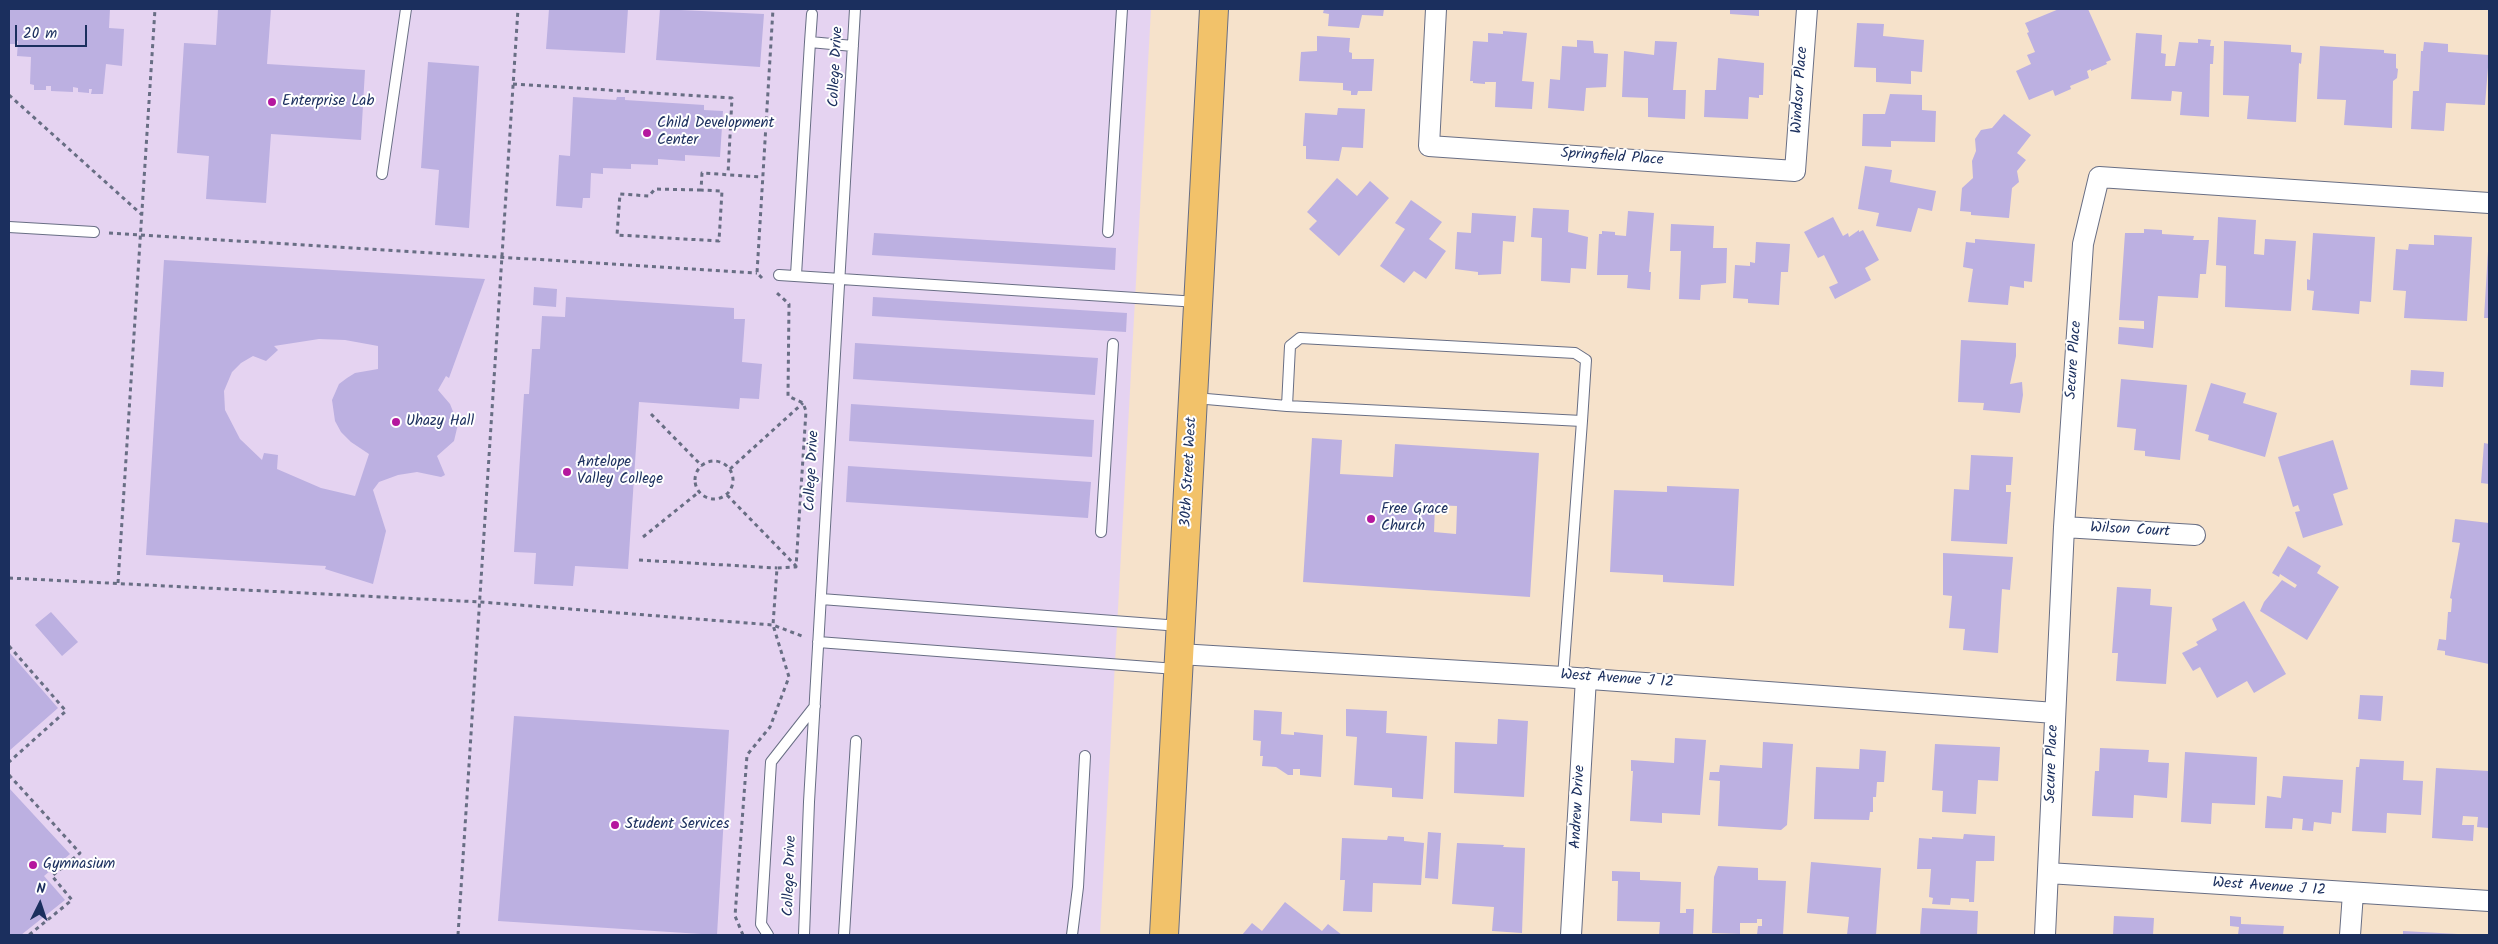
<!DOCTYPE html>
<html>
<head>
<meta charset="utf-8">
<style>
  body { margin:0 }
  #map { position:relative; width:2498px; height:944px; overflow:hidden; background:#f6e2cb; font-family:Kalam,sans-serif }
  canvas { display:block }
  .frame { position:absolute; inset:0; border:10px solid #1b2f5e; pointer-events:none }
  .north { position:absolute; left:15px; top:879px; width:50px; height:50px; -webkit-text-stroke:4px #fff; paint-order:stroke; rotate:4deg; font-size:14px; font-weight:700; line-height:20px; text-align:center; color:#1b2f5e }
  .north::after { content:''; display:block; margin:auto; width:18px; height:22px; background:#1b2f5e; clip-path:polygon(50% 0,100% 100%,50% 72%,0 100%) }
  .scale { position:absolute; left:15px; top:25px; width:72px; height:22px; box-sizing:border-box; border:2px solid #1b2f5e; border-top:0; padding-left:6px; font-size:15px; line-height:18px; white-space:nowrap; color:#1b2f5e; -webkit-text-stroke:4px #fff; paint-order:stroke }
</style>
</head>
<body>
<div id="map">
<canvas width="2498" height="944"></canvas>
<div class="frame"></div>
<div class="north">N</div>
<div class="scale">20 m</div>
</div>
<script>
const ctx = document.querySelector('canvas').getContext('2d');
ctx.lineJoin = 'round';
function fillPath(path, color) { ctx.fillStyle = color; ctx.fill(path, 'evenodd'); }
const toPath = rows => new Path2D(rows.map(r => 'M' + r).join(''));
function stroke(path, color, width, dash) { ctx.strokeStyle = color; ctx.lineWidth = width; ctx.lineCap = dash ? 'butt' : 'round'; ctx.setLineDash(dash || []); ctx.stroke(path); }
function write(font, color, halo, rows, align = 'center') {
  ctx.font = font + ' Kalam,sans-serif'; ctx.lineWidth = 4; ctx.setLineDash([]); ctx.textBaseline = 'middle'; ctx.strokeStyle = halo; ctx.fillStyle = color; for (const [text, x, y, turn = 0] of rows) {
    ctx.save(); ctx.translate(x, y); ctx.rotate((+turn || 0) * Math.PI / 180); ctx.textAlign = isNaN(turn) ? turn : align; if (halo) ctx.strokeText(text, 0, 0); ctx.fillText(text, 0, 0); ctx.restore();
  }
}
fillPath(toPath([
  [9,9,1151,9,1100,935,9,935]
]), '#e5d3f1');
fillPath(toPath([
  [9,9,110,9,109,28,124,29,122,66,106,64,103,94,91,94,92,89,89,89,89,93,78,92,78,88,73,87,73,92,51,91,51,86,46,86,46,90,34,90,34,85,30,84,31,57,17,56,18,41,15,40,15,44,9,44],
  [218,9,271,9,267,64,365,70,361,140,271,134,266,203,206,199,209,156,177,153,184,43,216,45],
  [549,9,628,9,625,53,546,49],
  [660,9,764,14,760,67,656,60],
  [1324,9,1384,9,1383,16,1362,15,1359,28,1328,26,1329,14,1323,13],
  [1730,9,1759,9,1759,16,1730,14],
  [2059,9,2088,9,2111,60,2106,62,2107,64,2091,71,2091,69,2087,71,2089,78,2070,86,2071,89,2055,96,2053,90,2029,100,2016,71,2031,64,2027,55,2035,52,2027,33,2029,32,2025,23],
  [1857,23,1884,24,1883,36,1924,40,1922,72,1911,71,1911,84,1876,82,1876,68,1854,67],
  [1503,31,1527,33,1522,81,1534,82,1532,109,1495,107,1496,82,1485,82,1485,84,1473,83,1473,81,1470,81,1473,41,1488,42,1488,33,1503,34],
  [2136,33,2162,35,2161,53,2166,54,2165,66,2175,66,2179,42,2198,43,2198,39,2211,40,2210,46,2214,46,2213,64,2210,64,2209,117,2180,115,2182,92,2172,91,2171,101,2131,99],
  [1317,36,1350,38,1349,52,1352,53,1352,59,1374,59,1372,91,1358,91,1357,95,1351,95,1351,91,1343,90,1343,83,1299,81,1301,52,1317,51],
  [1577,40,1593,41,1594,53,1608,54,1606,87,1586,88,1584,111,1548,108,1550,79,1560,80,1562,46,1577,47],
  [1655,41,1677,42,1673,90,1686,90,1685,119,1648,117,1648,98,1622,97,1624,51,1654,55],
  [2224,41,2291,45,2291,52,2302,53,2301,64,2299,63,2296,122,2247,119,2249,96,2223,95],
  [2424,42,2448,44,2448,52,2489,55,2485,105,2446,103,2444,131,2411,129,2413,91,2419,91,2421,51,2423,51],
  [2320,46,2384,50,2384,53,2396,54,2396,68,2398,69,2397,78,2393,81,2392,128,2344,125,2346,100,2317,99],
  [1718,58,1764,63,1763,95,1759,95,1759,98,1749,97,1748,119,1704,117,1705,90,1716,90],
  [428,62,479,66,469,228,435,225,439,170,421,168],
  [1890,94,1922,95,1922,110,1936,111,1935,142,1891,141,1891,147,1862,146,1863,114,1885,114],
  [573,97,616,100,617,97,625,97,625,100,704,105,704,110,723,111,720,157,685,155,685,161,658,159,658,165,631,164,631,169,603,168,603,174,591,173,590,198,583,198,582,208,556,206,559,155,570,156],
  [1338,108,1365,109,1363,148,1342,147,1339,161,1306,159,1306,146,1303,146,1305,113,1337,115],
  [2004,114,2031,135,2017,153,2026,160,2017,171,2019,182,2012,188,2009,218,1971,215,1971,212,1960,211,1962,188,1973,178,1972,161,1976,151,1975,139,1981,130,1992,128],
  [1865,166,1892,170,1890,182,1936,191,1932,211,1918,208,1911,232,1876,226,1879,213,1858,209],
  [1337,178,1357,196,1370,181,1389,198,1339,256,1309,229,1317,221,1307,212],
  [1411,200,1442,222,1429,239,1446,251,1426,279,1414,271,1404,283,1380,266,1405,229,1395,223],
  [1533,208,1569,210,1568,232,1588,237,1586,269,1571,268,1570,283,1541,281,1542,238,1531,237],
  [1628,211,1654,213,1649,272,1651,272,1650,290,1627,288,1628,275,1597,275,1599,234,1602,234,1602,231,1615,232,1615,235,1626,236],
  [1472,213,1516,216,1514,242,1503,241,1501,274,1478,275,1478,272,1455,269,1457,232,1471,233],
  [1833,217,1843,236,1848,233,1849,237,1859,230,1859,232,1863,230,1879,260,1865,268,1871,280,1835,299,1829,287,1838,283,1824,255,1818,258,1804,232],
  [2218,217,2256,220,2254,254,2264,255,2265,239,2296,241,2291,311,2225,307,2226,266,2216,265],
  [1671,224,1714,226,1713,248,1727,248,1726,283,1701,285,1700,300,1679,299,1681,251,1670,251],
  [2144,229,2162,230,2162,234,2194,236,2193,240,2209,240,2206,274,2200,274,2198,298,2158,296,2153,348,2118,344,2119,327,2144,329,2144,321,2119,320,2125,233,2144,233],
  [874,233,1116,248,1115,270,872,255],
  [2313,233,2375,237,2371,302,2360,301,2359,314,2312,310,2314,291,2307,290,2307,279,2310,280],
  [2434,235,2472,237,2467,321,2404,318,2406,291,2393,290,2396,249,2408,250,2409,244,2434,245],
  [1975,239,2035,244,2032,282,2024,281,2024,288,2010,286,2008,305,1968,302,1973,269,1963,267,1966,242,1975,243],
  [1756,242,1790,244,1788,272,1781,272,1779,305,1748,303,1748,299,1733,298,1735,265,1750,266,1750,262,1755,263],
  [2488,251,2489,251,2489,318,2484,318],
  [164,260,485,279,449,378,446,376,438,390,450,404,458,424,454,441,437,456,445,475,441,477,417,472,398,475,379,482,373,490,386,531,373,584,325,569,326,566,146,555],
  [319,339,345,340,378,346,378,369,355,373,347,378,339,384,332,400,335,421,341,432,351,442,369,454,355,496,321,488,277,469,278,455,264,453,262,460,240,439,225,410,224,391,232,372,241,363,253,356,266,361,278,350,274,346],
  [534,287,557,289,556,307,533,305],
  [566,297,734,308,734,319,745,319,742,362,762,364,759,399,740,398,739,409,639,402,628,569,575,566,573,586,534,584,536,553,514,552,524,394,529,394,532,349,540,349,542,316,565,317],
  [873,297,1127,313,1126,332,872,316],
  [1961,340,2016,343,2016,356,2010,384,2022,382,2023,395,2020,413,1983,410,1984,403,1958,402],
  [855,343,1098,358,1095,395,853,379],
  [2411,370,2444,372,2443,387,2410,385],
  [2121,379,2187,385,2180,460,2145,456,2145,451,2134,450,2136,429,2117,427],
  [2211,383,2246,393,2243,403,2277,413,2265,457,2208,440,2209,435,2195,431],
  [851,404,1094,420,1092,457,849,441],
  [1312,438,1342,440,1340,474,1393,477,1395,444,1539,453,1530,597,1303,582],
  [1435,505,1457,506,1456,534,1434,532],
  [2333,440,2348,489,2333,494,2343,525,2303,538,2295,512,2300,511,2298,505,2293,507,2278,457],
  [2484,443,2489,444,2489,484,2481,483],
  [1971,455,2013,457,2011,485,2006,485,2006,492,2011,492,2007,544,1951,541,1954,489,1969,490],
  [848,466,1091,482,1088,518,846,502],
  [1667,486,1739,489,1734,586,1663,582,1663,575,1610,572,1614,490,1667,492],
  [2455,519,2489,523,2489,664,2445,655,2445,651,2437,650,2439,639,2446,640,2448,612,2451,612,2452,599,2450,598,2460,543,2452,542],
  [2288,546,2321,566,2317,573,2339,587,2307,640,2260,611,2264,602,2282,580,2295,588,2297,585,2280,574,2279,577,2272,573],
  [1943,553,2013,557,2010,590,2002,589,1998,653,1963,650,1965,629,1949,628,1952,596,1943,595],
  [2117,587,2151,589,2150,605,2172,607,2166,684,2116,681,2118,653,2112,653],
  [2244,601,2286,674,2254,693,2247,681,2217,698,2200,667,2193,671,2182,653,2198,645,2196,642,2217,630,2212,619],
  [51,612,78,642,62,656,35,625],
  [9,652,58,708,9,751],
  [2360,695,2383,696,2381,721,2358,719],
  [1346,709,1387,711,1386,733,1427,736,1423,799,1392,797,1392,788,1354,785,1357,737,1346,736],
  [1254,710,1282,712,1281,734,1294,735,1294,732,1323,735,1321,777,1300,775,1300,769,1293,769,1293,775,1288,775,1276,767,1262,766,1263,756,1260,756,1261,741,1253,740],
  [514,716,729,730,717,935,498,921],
  [1498,719,1528,721,1524,797,1454,793,1455,742,1497,744],
  [1675,738,1706,740,1700,815,1662,813,1662,823,1630,821,1633,771,1631,771,1631,760,1674,763],
  [1763,742,1793,744,1787,825,1781,830,1718,826,1720,781,1709,780,1710,772,1719,772,1720,765,1762,768],
  [1935,744,2000,747,1998,781,1978,780,1976,814,1942,812,1943,791,1932,790],
  [2100,748,2149,750,2148,762,2169,763,2167,798,2134,795,2133,818,2092,816,2095,771,2099,771],
  [1860,749,1886,751,1884,782,1877,782,1876,797,1873,797,1873,812,1870,812,1869,820,1814,819,1816,767,1859,769],
  [2185,752,2257,757,2255,805,2212,803,2211,824,2181,822],
  [2360,759,2404,761,2403,780,2423,781,2421,815,2387,813,2386,833,2352,831,2356,767,2359,767],
  [2436,768,2489,771,2489,828,2477,827,2478,817,2463,816,2462,825,2474,825,2473,841,2432,838],
  [2283,776,2343,780,2341,813,2332,812,2331,824,2314,822,2313,831,2302,830,2303,819,2293,818,2292,829,2265,828,2267,796,2281,798],
  [9,788,70,854,44,876,65,900,21,935,9,935],
  [1428,832,1441,833,1438,879,1425,878],
  [1964,834,1995,836,1994,861,1976,861,1974,902,1969,902,1969,899,1951,898,1950,905,1932,904,1933,898,1929,897,1931,869,1917,869,1919,838,1932,839,1932,837,1963,839],
  [1388,836,1404,837,1404,841,1424,843,1421,885,1373,883,1372,912,1343,911,1345,880,1340,880,1342,838,1387,840],
  [1457,843,1504,845,1503,847,1525,848,1522,933,1492,931,1494,907,1452,904],
  [1811,862,1881,868,1876,935,1847,935,1849,917,1807,913],
  [1718,866,1758,868,1758,880,1786,881,1783,935,1757,935,1758,926,1762,926,1762,919,1757,919,1757,923,1740,923,1740,934,1712,933,1714,877],
  [1612,871,1640,872,1640,880,1681,882,1680,913,1686,913,1686,909,1694,909,1693,935,1659,935,1660,922,1617,921,1618,881,1612,881],
  [1285,902,1322,931,1328,924,1342,935,1242,935,1252,923,1262,931],
  [1922,908,1978,911,1977,935,1920,935],
  [2114,916,2154,918,2153,935,2113,935],
  [2230,916,2241,917,2241,924,2284,926,2283,935,2238,935,2239,927,2230,926],
  [2403,931,2458,934,2458,935,2403,935]
]), '#bcb0e1');
const service = toPath([
  [810,42,812,14],
  [382,174,406,9],
  [9,227,94,232],
  [1108,232,1122,9],
  [779,275,1198,302],
  [796,275,810,42,853,46],
  [1195,398,1287,406,1582,421,1563,677],
  [1287,406,1290,346,1300,338,1575,353,1586,360,1582,421],
  [1101,532,1113,344],
  [821,599,1180,626],
  [818,642,1176,669],
  [768,935,761,924,771,762,815,706],
  [804,935,809,802,855,9],
  [844,935,856,741],
  [1072,935,1078,887,1085,756]
]);
const minor = toPath([
  [1436,9,1429,146,1795,171,1807,9],
  [2064,527,2195,535],
  [1179,654,1563,677,2055,713],
  [2048,873,2489,901],
  [1571,935,1586,678],
  [2045,935,2064,527,2083,244,2099,177,2489,203],
  [2350,935,2353,893]
]);
const primary = toPath([
  [1164,935,1214,9]
]);
stroke(service, '#686e84', 12);
stroke(minor, '#686e84', 22);
stroke(primary, '#686e84', 30);
stroke(toPath([
  [513,84,732,98,728,174],
  [9,95,141,214],
  [701,190,655,189,649,196,620,194,617,235,719,241,722,191,701,190,702,173,761,177],
  [109,233,757,273],
  [762,278,757,273,773,9],
  [651,414,702,466],
  '695 480a19 19 0 1 1 38 0a19 19 0 1 1-38 0Z',
  [730,469,803,403],
  [727,495,796,566],
  [643,537,699,492],
  [639,560,777,568],
  [9,578,481,602,773,625,802,636],
  [118,583,155,9],
  [9,646,66,711,9,762],
  [9,775,80,853,52,876,72,900,29,935],
  [458,935,518,9],
  [743,935,735,916,747,755,770,727,789,677,773,625,777,568,796,567,806,411,803,403,788,396,789,304,777,293]
]), '#686e84', 3, [4, 4]);
stroke(service, '#fff', 10);
stroke(minor, '#fff', 20);
stroke(primary, '#f2c26a', 28);
for (const [x, y, r, color] of [
  [272,102,5,"#b5179e"],
  [647,133,5,"#b5179e"],
  [396,422,5,"#b5179e"],
  [567,472,5,"#b5179e"],
  [1371,519,5,"#b5179e"],
  [615,825,5,"#b5179e"],
  [33,865,5,"#b5179e"]
]) { const dot = new Path2D(); dot.arc(x, y, r, 0, 2 * Math.PI); ctx.fillStyle = color; ctx.fill(dot); stroke(dot, '#fff', 2); }
write('15px', '#1b2f5e', '#fff', [
  ["College Drive",837,67,-87],
  ["Windsor Place",1801,90,-86],
  ["Springfield Place",1612,158,4],
  ["Secure Place",2075,360,-86],
  ["College Drive",813,471,-87],
  ["30th Street West",1190,472,-87],
  ["Wilson Court",2130,531,3],
  ["West Avenue J 12",1617,680,4],
  ["Secure Place",2053,764,-88],
  ["Andrew Drive",1579,807,-87],
  ["College Drive",791,876,-88],
  ["West Avenue J 12",2269,888,4]
]);
write('15px', '#1b2f5e', '#fff', [
  ["Enterprise Lab",282,102],
  ["Child Development",657,124],
  ["Center",657,141],
  ["Uhazy Hall",406,422],
  ["Antelope",577,463],
  ["Valley College",577,480],
  ["Free Grace",1381,510],
  ["Church",1381,527],
  ["Student Services",625,825],
  ["Gymnasium",43,865]
], 'left');
</script>
</body>
</html>
